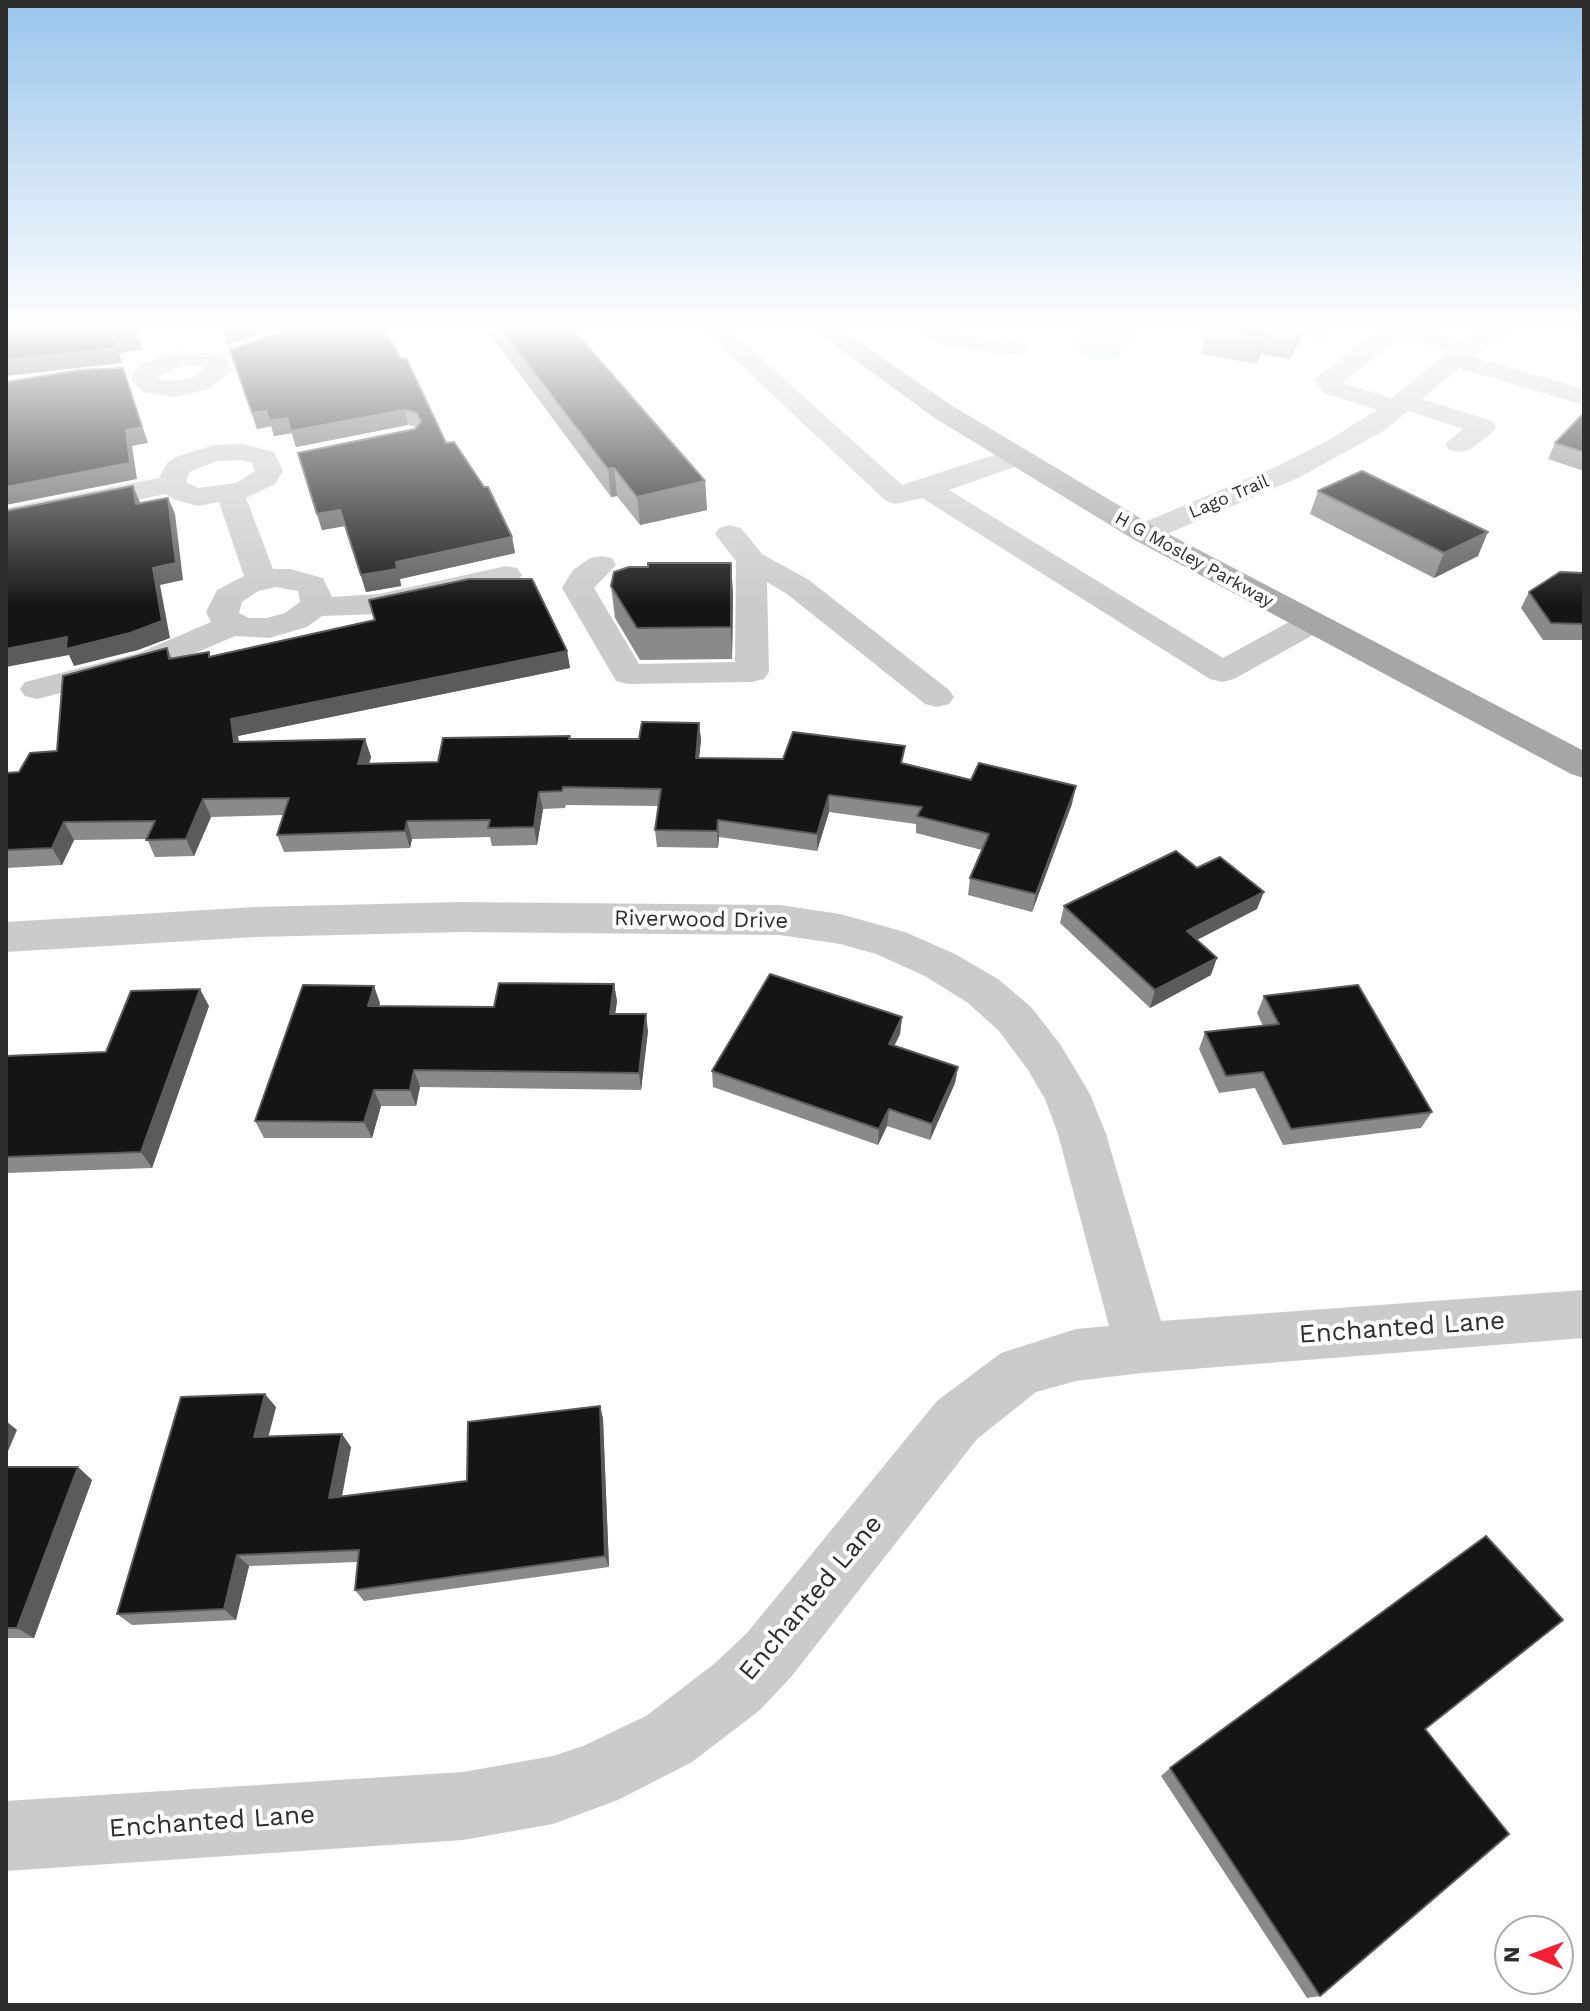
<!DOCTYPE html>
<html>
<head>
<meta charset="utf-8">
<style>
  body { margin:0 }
  #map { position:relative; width:1590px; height:2011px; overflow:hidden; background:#fff; font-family:"Work Sans",sans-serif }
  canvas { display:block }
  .frame { position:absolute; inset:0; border:8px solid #2e2e2e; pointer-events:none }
  .north { position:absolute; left:1494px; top:1915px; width:80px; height:80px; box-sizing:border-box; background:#fff; border:2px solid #ababab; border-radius:50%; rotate:271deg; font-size:22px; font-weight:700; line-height:32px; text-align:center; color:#2e2e2e }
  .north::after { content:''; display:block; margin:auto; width:28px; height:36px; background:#f61f33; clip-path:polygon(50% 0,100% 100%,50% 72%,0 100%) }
</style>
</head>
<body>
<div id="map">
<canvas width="1590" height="2011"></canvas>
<div class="frame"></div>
<div class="north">N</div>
</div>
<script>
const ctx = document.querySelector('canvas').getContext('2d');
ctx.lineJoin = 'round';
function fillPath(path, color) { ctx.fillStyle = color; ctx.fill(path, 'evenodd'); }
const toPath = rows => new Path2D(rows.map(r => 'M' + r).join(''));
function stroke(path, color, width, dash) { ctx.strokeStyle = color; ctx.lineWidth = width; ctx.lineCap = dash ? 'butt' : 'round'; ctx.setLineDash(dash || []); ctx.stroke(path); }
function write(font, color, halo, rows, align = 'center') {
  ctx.font = font + ' "Work Sans",sans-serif'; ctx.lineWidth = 8; ctx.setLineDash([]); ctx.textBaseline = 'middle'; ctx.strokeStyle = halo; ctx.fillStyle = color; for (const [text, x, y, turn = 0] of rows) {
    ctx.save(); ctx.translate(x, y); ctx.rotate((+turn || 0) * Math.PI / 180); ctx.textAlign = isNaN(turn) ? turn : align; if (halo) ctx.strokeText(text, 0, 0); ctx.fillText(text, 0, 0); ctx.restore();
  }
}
fillPath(toPath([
  [1078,326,1147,326,1118,355,1103,360,1089,359,1074,348,1073,337]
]), '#c4dfef');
fillPath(toPath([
  [699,326,725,326,902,485,1006,451,1016,449,1026,451,1030,457,1026,463,949,490,1223,658,1300,616,1311,613,1322,616,1327,623,1322,630,1234,679,1222,682,1210,679,922,498,896,504,886,501,699,326],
  [912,326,939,326,956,334,1025,343,1028,348,1025,353,1016,355,956,348,932,342,912,326],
  [1390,326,1414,327,1465,340,1485,326,1522,326,1518,331,1501,336,1473,357,1584,389,1584,405,1459,368,1422,399,1492,421,1496,427,1492,433,1469,450,1459,452,1449,450,1445,444,1463,429,1408,411,1385,430,1300,477,1155,539,1144,542,1133,539,1129,533,1133,527,1280,465,1325,442,1377,410,1323,393,1314,379,1382,328,1390,326],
  [1395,340,1414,341,1450,351,1392,398,1342,383,1395,340],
  [181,351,214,354,228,360,232,370,209,389,175,397,143,392,130,379,140,364,181,351],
  [183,365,206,368,192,378,175,381,156,378,183,365],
  [243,444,274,452,283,471,275,484,246,498,273,569,290,569,323,578,332,597,379,594,506,566,517,568,522,575,517,582,379,614,322,616,307,627,269,638,235,636,163,667,37,699,25,696,20,689,25,682,139,653,211,622,206,612,217,590,244,576,219,502,198,506,175,500,166,494,6,526,6,508,159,478,167,463,176,457,214,445,243,444],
  [242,460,252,463,255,471,236,483,198,488,186,482,189,473,196,469,217,461,242,460],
  [276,587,298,591,300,602,285,613,267,618,249,618,239,613,242,602,258,591,276,587],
  [730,525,741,528,762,554,809,580,949,690,954,697,949,704,937,707,925,704,787,594,767,582,769,672,764,679,752,682,628,684,616,681,562,588,573,570,590,558,601,556,612,558,616,565,594,588,639,664,735,662,736,561,715,534,719,528,730,525],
  [460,902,780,905,840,914,905,932,955,954,998,979,1031,1007,1060,1044,1090,1094,1106,1134,1161,1321,1584,1290,1584,1338,1142,1373,1076,1381,1036,1392,977,1439,791,1677,760,1710,692,1762,618,1800,553,1824,463,1840,6,1871,6,1801,463,1772,553,1756,583,1746,646,1716,714,1664,747,1633,937,1401,1001,1353,1076,1329,1109,1326,1058,1134,1045,1099,1028,1070,999,1031,968,1003,925,976,876,954,840,944,780,935,460,932,256,937,6,952,6,922,256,907,460,902]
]), '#cbcbcb');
fillPath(toPath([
  [809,326,836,326,951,405,1155,527,1584,751,1584,778,1571,774,1133,539,933,417,809,326]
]), '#a6a6a6');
fillPath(toPath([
  [382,326,446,443,512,537,515,553,400,579,401,586,366,592,345,526,322,530,298,453,415,429,417,427,408,425,296,447,292,433,274,436,271,426,257,429,230,350],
  [484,326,570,326,705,481,707,510,640,525,617,496,611,497],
  [1208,326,1328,326,1322,338,1302,334,1290,359,1261,354,1256,364,1201,354],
  [1584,413,1584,471,1548,459,1555,443],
  [1318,491,1478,556,1434,578,1310,514],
  [731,563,733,595,732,659,640,660,615,618,611,586,648,567],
  [1584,573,1584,640,1543,640,1521,608,1529,592],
  [167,648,172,658,567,651,570,668,238,736,239,742,365,739,371,757,369,764,438,762,570,736,570,739,639,739,699,723,701,740,699,758,903,763,1072,804,1032,912,968,895,970,878,982,850,916,833,916,824,829,812,817,851,719,837,718,848,657,847,655,830,659,806,566,805,565,808,543,809,537,845,492,846,490,837,412,839,410,848,284,852,277,835,284,815,211,817,194,856,155,857,147,839,74,840,62,865,6,868,6,773,19,772,57,751],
  [1197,868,1257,909,1197,940,1211,975,1150,1008,1060,923,1064,906],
  [614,984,617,1001,615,1014,648,1031,641,1090,420,1087,416,1106,381,1106,372,1138,264,1138,255,1121,380,1003,379,1006,494,1007],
  [1264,996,1432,1112,1421,1128,1283,1145,1255,1088,1219,1093,1199,1049,1205,1032,1263,1026,1257,1013],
  [209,1006,152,1168,6,1173,6,1056,106,1052],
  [902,1017,900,1034,894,1046,958,1067,955,1083,930,1140,887,1126,878,1145,713,1087,712,1071],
  [600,1406,603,1419,609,1567,364,1601,355,1590,358,1562,249,1566,236,1620,132,1625,117,1614,276,1407,268,1437,351,1447,342,1497,467,1481],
  [6,1467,78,1467,92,1480,34,1638,6,1638],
  [1170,1768,1320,1996,1307,1998,1161,1776]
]), '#8a8a8a');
fillPath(toPath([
  [134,326,137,326,142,350,119,353,122,363,6,376,6,360,114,338],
  [235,326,300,326,265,332,227,345,223,330],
  [1269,326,1261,354,1256,364,1263,336],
  [1300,326,1304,326,1302,334,1290,359],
  [123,368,148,443,132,446,137,479,6,505,6,487,126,430],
  [405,410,408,425,296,447,291,431],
  [266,411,271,426,257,429,252,413],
  [287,418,292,433,274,436,270,421],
  [614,468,617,496,611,497,608,469],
  [705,481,707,510,640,525,637,497],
  [133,486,140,502,142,520,136,504],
  [168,498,175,514,183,580,160,585,170,638,138,650,74,666,69,655,6,667,6,649,67,637,153,568],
  [340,510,345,526,322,530,317,514],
  [1488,532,1478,556,1434,578,1444,553],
  [512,537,515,553,400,579,401,586,366,592,361,575,396,562],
  [731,563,733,595,732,659,731,627],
  [567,651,570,668,238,736,241,759,234,742,231,719],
  [699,723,701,740,697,776,696,758],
  [365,739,371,757,363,781,358,764],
  [1076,786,1072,804,1032,912,1036,894],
  [539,792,543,809,537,845,534,827],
  [829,795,829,812,817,851,817,834],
  [203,799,211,817,194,856,186,839],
  [718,820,719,837,718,848,717,831],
  [407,821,412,839,410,848,405,831],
  [64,822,74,840,62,865,52,848],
  [1264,892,1257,909,1181,948,1187,931],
  [1217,958,1211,975,1150,1008,1155,990],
  [614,984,617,1001,613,1031,610,1014],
  [374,986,380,1003,374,1023,368,1006],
  [200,989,209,1006,152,1168,141,1152],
  [646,1014,648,1031,641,1090,639,1073],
  [902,1017,900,1034,887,1061,889,1044],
  [958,1067,955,1083,930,1140,932,1124],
  [414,1070,420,1087,416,1106,410,1090],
  [374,1090,381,1106,372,1138,364,1122],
  [889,1109,887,1126,878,1145,879,1129],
  [265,1394,276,1407,265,1450,254,1437],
  [600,1406,603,1419,609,1567,605,1556],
  [6,1421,17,1430,6,1456],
  [342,1434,351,1447,339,1511,329,1498],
  [78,1467,92,1480,34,1638,17,1628],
  [237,1555,249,1566,236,1620,224,1609]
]), '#5b5b5b');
const building = toPath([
  [6,326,134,326,136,335,114,338,117,348,6,360,6,326],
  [221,326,235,326,223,330,221,326],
  [323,326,382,326,401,359,406,358,446,443,454,442,484,487,488,487,512,537,396,562,397,569,361,575,340,510,317,514,298,453,415,429,421,422,417,413,405,410,291,431,287,418,270,421,266,411,252,413,230,350,275,334,323,326],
  [499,326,570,326,705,481,637,497,614,468,608,469,499,326],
  [1207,326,1300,326,1298,331,1269,326,1263,336,1207,326],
  [123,368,142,427,126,430,130,463,6,487,6,382,80,370,123,368],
  [1584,413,1584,452,1555,443,1584,413],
  [1362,471,1488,532,1444,553,1318,491,1362,471],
  [133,486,136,504,168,498,176,563,153,568,162,621,130,633,66,649,67,637,6,649,6,511,133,486],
  [648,563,731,563,731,627,637,628,611,586,614,572,629,567,648,567,648,563],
  [1560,572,1584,573,1584,624,1551,623,1529,592,1560,572],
  [469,579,532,579,567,651,231,719,234,742,365,739,358,764,438,762,443,738,570,736,569,739,639,739,642,722,699,723,696,758,783,759,793,732,905,746,901,763,971,780,979,763,1076,786,1036,894,970,878,989,834,917,816,922,807,829,795,817,834,718,820,717,831,655,830,661,789,563,787,562,791,539,792,534,827,488,828,490,820,407,821,405,831,277,835,289,798,203,799,186,839,146,840,155,821,64,822,52,848,6,850,6,773,19,772,30,753,57,751,63,676,167,648,169,659,209,652,209,657,375,620,369,600,469,579],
  [1176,851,1197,868,1220,857,1264,892,1187,931,1217,958,1155,990,1064,906,1176,851],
  [770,974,902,1017,889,1044,958,1067,932,1124,889,1109,879,1129,712,1071,770,974],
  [499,983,614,984,610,1014,646,1014,639,1073,414,1070,410,1090,374,1090,364,1122,255,1121,303,985,374,986,368,1006,494,1007,499,983],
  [1358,985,1432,1112,1291,1129,1263,1072,1226,1076,1205,1032,1279,1024,1264,996,1358,985],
  [200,989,141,1152,6,1157,6,1056,106,1052,131,991,200,989],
  [265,1394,254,1437,342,1434,329,1498,467,1481,468,1422,600,1406,605,1556,355,1590,359,1550,237,1555,224,1609,117,1614,181,1397,265,1394],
  [6,1467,78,1467,17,1628,6,1628,6,1467],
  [1486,1536,1563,1620,1425,1729,1509,1834,1320,1996,1170,1768,1486,1536]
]);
fillPath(building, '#151515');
stroke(building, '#5b5b5b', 2);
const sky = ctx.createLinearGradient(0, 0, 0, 607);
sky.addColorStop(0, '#99c5eb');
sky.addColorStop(0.54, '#fff');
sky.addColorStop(1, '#ffffff00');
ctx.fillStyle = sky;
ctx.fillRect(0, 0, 1590, 607);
write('18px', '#2e2e2e', '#fff', [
  ["Lago Trail",1229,497,-23],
  ["H G Mosley Parkway",1194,560,29]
]);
write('22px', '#2e2e2e', '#fff', [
  ["Riverwood Drive",701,920,1]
]);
write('26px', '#2e2e2e', '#fff', [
  ["Enchanted Lane",1402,1328,-4],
  ["Enchanted Lane",811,1598,-50],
  ["Enchanted Lane",212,1822,-4]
]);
</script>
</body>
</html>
